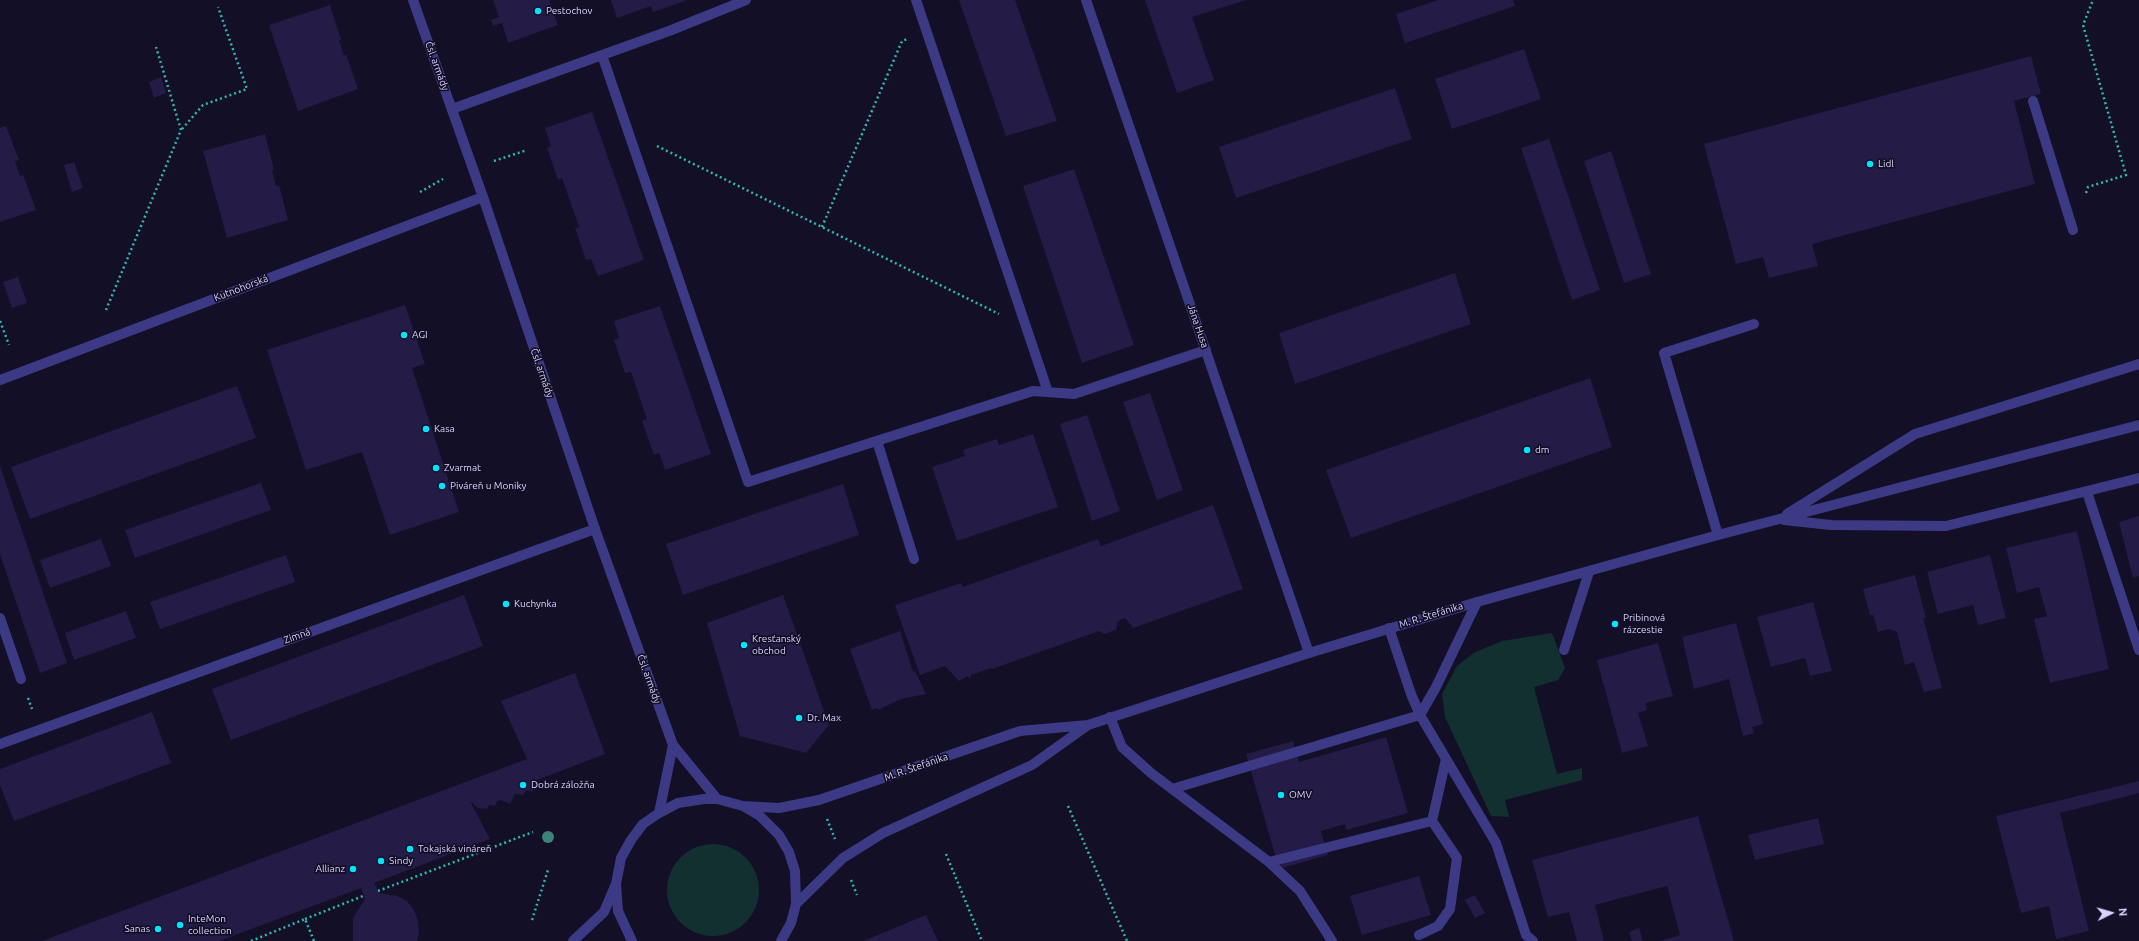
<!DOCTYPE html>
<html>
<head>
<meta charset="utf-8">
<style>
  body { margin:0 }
  #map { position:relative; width:2139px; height:941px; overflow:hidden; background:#130f26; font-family:Ubuntu,sans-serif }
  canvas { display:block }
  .north { position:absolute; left:2091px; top:893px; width:40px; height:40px; -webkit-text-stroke:3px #130f26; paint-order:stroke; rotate:85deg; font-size:11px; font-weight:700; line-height:16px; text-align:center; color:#d9d4ff }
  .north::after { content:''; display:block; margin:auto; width:14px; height:18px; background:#d9d4ff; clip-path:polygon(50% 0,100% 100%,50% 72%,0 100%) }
</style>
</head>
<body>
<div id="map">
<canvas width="2139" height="941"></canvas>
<div class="north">N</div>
</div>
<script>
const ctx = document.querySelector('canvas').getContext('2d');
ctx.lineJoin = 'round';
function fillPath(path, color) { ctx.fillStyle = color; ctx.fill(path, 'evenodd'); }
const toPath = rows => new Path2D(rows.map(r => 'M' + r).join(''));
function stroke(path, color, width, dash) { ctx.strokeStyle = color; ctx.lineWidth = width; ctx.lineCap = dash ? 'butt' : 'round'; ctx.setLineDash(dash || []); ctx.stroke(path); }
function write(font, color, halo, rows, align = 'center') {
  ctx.font = font + ' Ubuntu,sans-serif'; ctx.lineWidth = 3.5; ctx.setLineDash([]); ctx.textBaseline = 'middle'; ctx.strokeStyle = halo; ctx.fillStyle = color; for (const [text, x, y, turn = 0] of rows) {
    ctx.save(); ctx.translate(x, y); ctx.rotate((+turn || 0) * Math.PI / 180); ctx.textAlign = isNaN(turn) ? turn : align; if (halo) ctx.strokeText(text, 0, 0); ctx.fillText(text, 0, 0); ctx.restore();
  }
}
fillPath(toPath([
  [1552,633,1565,668,1558,680,1534,687,1557,774,1582,768,1582,780,1505,800,1509,817,1491,816,1445,717,1442,694,1457,666,1475,652,1502,641],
  '667 890a46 46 0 1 1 92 0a46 46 0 1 1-92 0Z'
]), '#12302f');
fillPath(toPath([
  [493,0,549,0,558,25,508,43,502,23,493,26,491,20,499,17],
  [611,0,685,0,685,1,653,12,651,6,617,18],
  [959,0,1015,0,1057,121,1006,136],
  [1145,0,1246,0,1192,17,1214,80,1177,93],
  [1438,0,1513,0,1515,6,1405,43,1396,14],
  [330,5,341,40,339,40,344,56,346,54,358,89,298,111,269,25],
  [1524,49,1541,99,1452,129,1435,79],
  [2031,56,2041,94,2014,101,2035,184,1812,244,1818,266,1769,278,1763,257,1736,264,1704,144],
  [161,77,166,93,154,98,149,82],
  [1395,88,1412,139,1236,198,1219,147],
  [592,112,644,260,598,276,591,259,586,260,575,228,579,227,562,178,558,180,547,148,551,146,545,128],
  [6,126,19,160,15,161,20,176,23,175,36,210,0,222,0,128],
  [265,134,274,170,272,170,276,186,279,185,288,220,227,238,203,151],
  [1549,139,1600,290,1572,300,1521,148],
  [1611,151,1651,274,1624,283,1584,161],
  [74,162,83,188,72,192,64,165],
  [1074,169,1134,345,1082,363,1023,186],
  [1455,273,1471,324,1295,384,1279,333],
  [18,277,27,303,12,308,3,282],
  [405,305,425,364,412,368,459,512,390,535,362,452,306,470,267,350],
  [660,306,711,454,665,470,659,453,654,455,642,421,647,419,631,372,625,373,614,340,619,338,614,321],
  [1590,378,1612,447,1351,538,1326,470],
  [237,386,256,438,30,519,11,467],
  [1150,393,1183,490,1157,500,1123,402],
  [1087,415,1120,511,1092,521,1060,424],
  [1033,434,1058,507,957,541,932,467,965,456,963,450,997,439,999,445],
  [0,466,67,663,40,673,0,554],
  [261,483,271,510,135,558,125,530],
  [843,484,859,535,683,595,666,544],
  [1213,505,1243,589,1133,628,1125,618,1118,621,1116,630,1104,634,1099,631,992,669,991,668,971,675,970,679,968,676,959,681,945,666,920,675,895,605,961,583,963,587,1098,539,1101,546],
  [2139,516,2139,576,2133,578,2119,522],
  [2077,531,2109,669,2050,683,2034,619,2047,616,2039,587,2017,593,2006,548],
  [101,539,111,566,50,588,40,560],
  [286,555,295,582,160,629,150,602],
  [1990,555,2006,618,1978,625,1973,605,1938,614,1927,572],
  [1915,575,1926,618,1923,618,1942,688,1924,692,1914,662,1905,665,1897,632,1889,629,1878,632,1873,615,1870,615,1863,589],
  [464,595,483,646,231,740,212,689],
  [783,595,829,725,806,753,740,736,707,623],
  [1813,602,1832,671,1810,676,1805,658,1771,667,1757,617],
  [126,611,136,638,74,660,65,633],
  [1736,623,1763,724,1752,727,1754,733,1743,736,1729,679,1694,689,1682,637],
  [900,631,913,672,915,671,926,694,901,699,878,710,878,708,872,710,850,649],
  [1658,643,1673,696,1646,703,1647,710,1638,713,1648,746,1622,753,1597,660],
  [575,673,605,754,532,782,536,786,532,792,527,790,523,795,515,794,510,804,501,800,497,801,495,806,489,805,487,809,478,808,470,801,490,839,374,883,379,893,397,896,407,901,414,910,418,921,419,933,417,941,353,941,353,918,365,899,361,888,219,941,42,941,527,759,501,701],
  [152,712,171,763,14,821,0,785,0,769],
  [1386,737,1408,813,1346,830,1345,824,1321,831,1328,855,1279,869,1246,754,1293,741,1299,762],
  [2139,781,2139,793,2060,813,2089,931,2056,939,2049,906,2021,913,1996,816],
  [1698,816,1734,941,1660,941,1680,935,1667,886,1595,905,1604,941,1577,941,1569,912,1548,917,1532,860],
  [1818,818,1824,844,1755,860,1748,835],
  [1419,876,1431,915,1362,935,1350,896],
  [1475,895,1485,913,1475,918,1465,900],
  [926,915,938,941,863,941],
  [1639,928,1643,941,1632,941,1629,932]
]), '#241b47');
stroke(toPath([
  [182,129,203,105,247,89,218,7],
  [657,146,999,314],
  [494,161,527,150],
  [420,192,443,179],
  [2086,193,2088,187,2126,175,2083,25,2093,0],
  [822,227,902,41,907,39],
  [106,310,181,130,156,47],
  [0,321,9,345],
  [28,698,32,709],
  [1068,806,1127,941],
  [827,819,835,839],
  [946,854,982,941],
  [851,880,857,895],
  [378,891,533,832],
  [305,919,363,896],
  [532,920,548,870],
  [251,941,305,919,314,941]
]), '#2fb8b0', 2.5, [2, 3]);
stroke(toPath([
  [916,0,1048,392],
  [602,55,748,482,1033,391,1074,394,1206,350],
  [2033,101,2073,230],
  [452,109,669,31,746,0],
  [877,441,914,559],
  [2087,492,2139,650],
  [1718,535,1664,353,1754,324],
  [0,618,21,679],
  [1389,628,1411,694,1420,715,1496,843,1526,935,1533,941],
  [1564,650,1589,572],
  [1110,717,1122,747,1151,773,1269,862,1432,821,1446,759],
  [1172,789,1420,715,1436,687,1477,602],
  [1269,862,1300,891,1332,941],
  [1419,935,1438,926,1450,909,1457,858,1432,821]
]), '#3d3a85', 10);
stroke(toPath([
  [1086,0,1309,653],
  [0,380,483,197],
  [0,744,595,529]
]), '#3d3a85', 10);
stroke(toPath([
  [413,0,483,197,595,529,673,745,717,799],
  [1787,514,1915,434,2139,364],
  [1784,520,1831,525,1946,526,2139,478],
  [743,806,779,808,819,800,1020,731,1088,725,1309,653,1477,602,1718,535,2139,425],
  [659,813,673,745],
  [796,904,843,858,883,833,1032,765,1088,725],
  [573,941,604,912,615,886],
  [632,941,618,911,616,884,621,858,631,840,643,824,659,813,678,803,704,799,717,799,743,806,760,816,779,835,789,852,795,871,796,904,791,923,781,941]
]), '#3d3a85', 10);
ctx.fillStyle = '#3d827b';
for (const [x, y] of [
  [548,837]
]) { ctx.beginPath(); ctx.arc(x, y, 6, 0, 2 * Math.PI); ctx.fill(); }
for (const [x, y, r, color] of [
  [538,11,4,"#00e5ff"],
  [1870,164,4,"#00e5ff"],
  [404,335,4,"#00e5ff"],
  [426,429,4,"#00e5ff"],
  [1527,450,4,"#00e5ff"],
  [436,468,4,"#00e5ff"],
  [442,486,4,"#00e5ff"],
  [506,604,4,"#00e5ff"],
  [1615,624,4,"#00e5ff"],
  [744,645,4,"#00e5ff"],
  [799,718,4,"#00e5ff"],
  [523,785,4,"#00e5ff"],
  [1281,795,4,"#00e5ff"],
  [410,849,4,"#00e5ff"],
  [381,861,4,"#00e5ff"],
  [353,869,4,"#00e5ff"],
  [180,925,4,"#00e5ff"],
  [158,929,4,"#00e5ff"]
]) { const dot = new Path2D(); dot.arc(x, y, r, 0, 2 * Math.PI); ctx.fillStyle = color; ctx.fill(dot); stroke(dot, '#130f26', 1.5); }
write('10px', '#d9d4ff', '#130f26', [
  ["Pestochov",546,11],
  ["Lidl",1878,164],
  ["AGI",412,335],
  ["Kasa",434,429],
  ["dm",1535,450],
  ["Zvarmat",444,468],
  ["Piváreň u Moniky",450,486],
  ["Kuchynka",514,604],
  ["Pribinová",1623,618],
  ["rázcestie",1623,630],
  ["Kresťanský",752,639],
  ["obchod",752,651],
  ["Dr. Max",807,718],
  ["Dobrá záložňa",531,785],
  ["OMV",1289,795],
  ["Tokajská vináreň",418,849],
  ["Sindy",389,861],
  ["Allianz",345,869,"right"],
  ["InteMon",188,919],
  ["collection",188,931],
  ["Sanas",150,929,"right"]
], 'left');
write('10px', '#d9d4ff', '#130f26', [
  ["Čsl. armády",437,66,70],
  ["Kutnohorská",241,288,-21],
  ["Jána Husa",1198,326,71],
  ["Čsl. armády",542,373,71],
  ["M. R. Štefánika",1431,615,-17],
  ["Zimná",297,636,-20],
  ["Čsl. armády",649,679,70],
  ["M. R. Štefánika",916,767,-19]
]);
</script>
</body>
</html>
